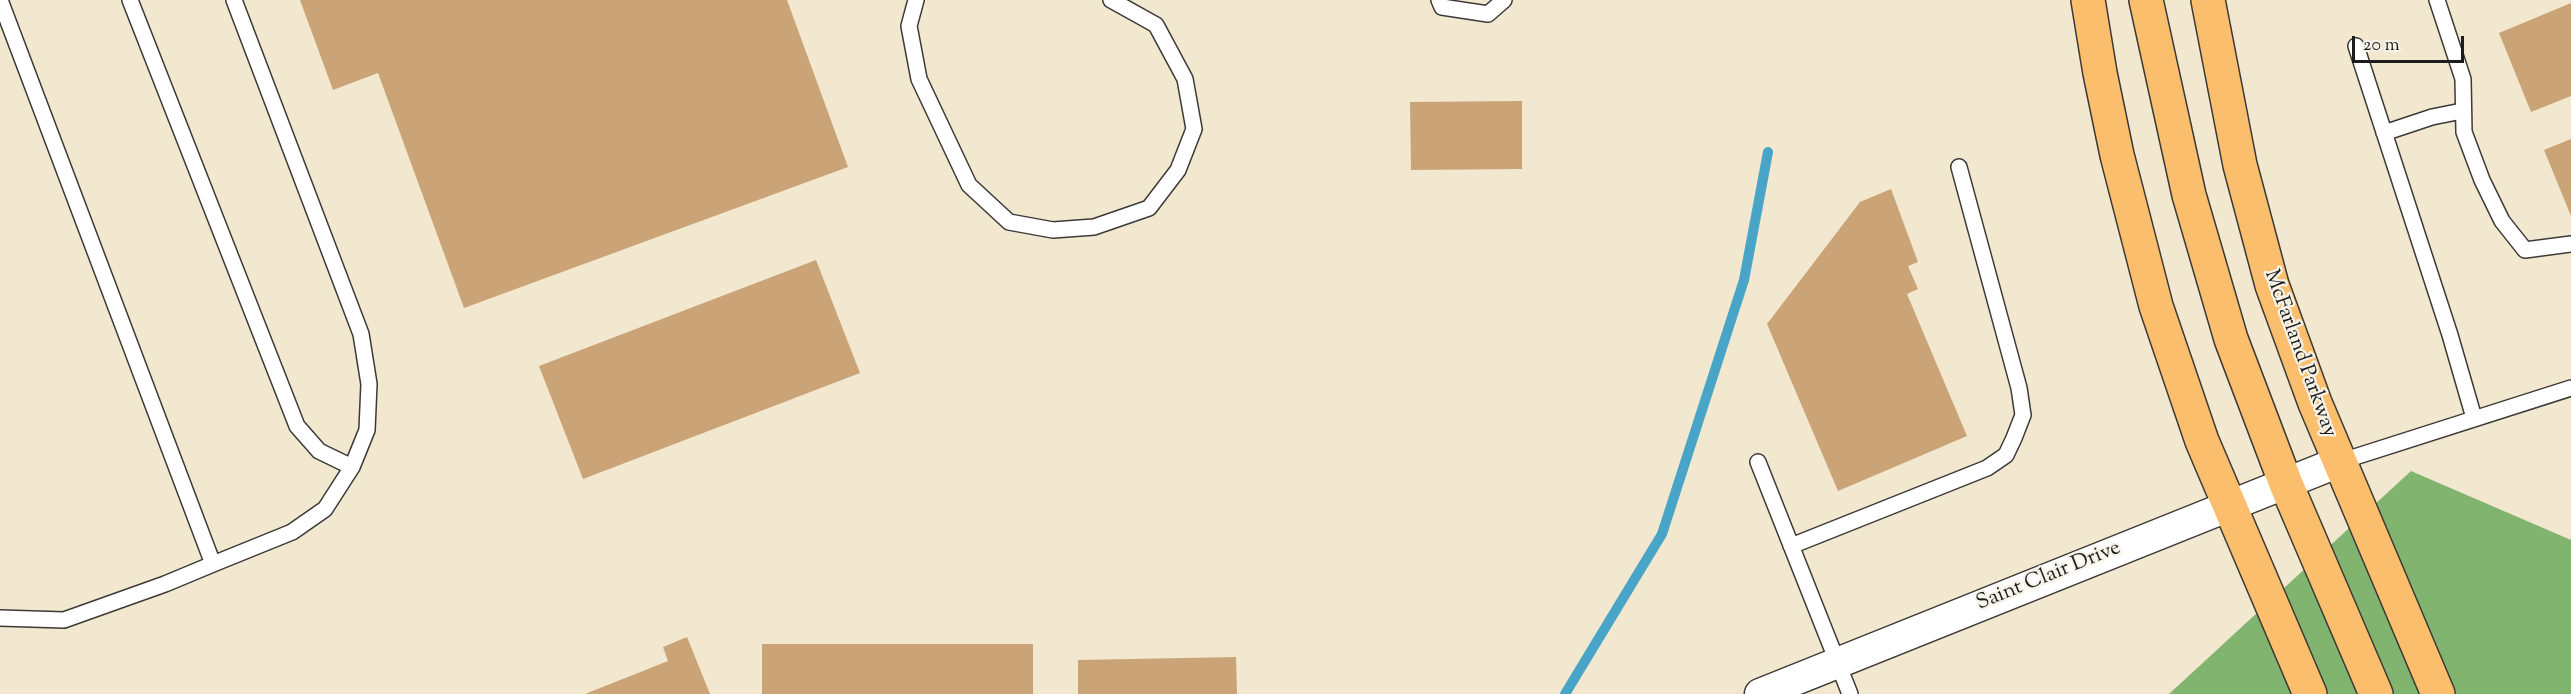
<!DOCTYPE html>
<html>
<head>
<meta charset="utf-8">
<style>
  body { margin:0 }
  #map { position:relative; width:2571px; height:694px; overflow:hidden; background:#f2e7cf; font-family:"Sorts Mill Goudy",serif }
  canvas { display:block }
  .scale { position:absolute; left:2352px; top:36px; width:112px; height:27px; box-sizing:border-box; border:3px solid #1c1c1c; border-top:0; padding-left:8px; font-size:18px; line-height:21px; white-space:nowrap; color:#1c1c1c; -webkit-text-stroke:4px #f7f3e8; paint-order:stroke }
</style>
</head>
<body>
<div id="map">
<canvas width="2571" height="694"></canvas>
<div class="scale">20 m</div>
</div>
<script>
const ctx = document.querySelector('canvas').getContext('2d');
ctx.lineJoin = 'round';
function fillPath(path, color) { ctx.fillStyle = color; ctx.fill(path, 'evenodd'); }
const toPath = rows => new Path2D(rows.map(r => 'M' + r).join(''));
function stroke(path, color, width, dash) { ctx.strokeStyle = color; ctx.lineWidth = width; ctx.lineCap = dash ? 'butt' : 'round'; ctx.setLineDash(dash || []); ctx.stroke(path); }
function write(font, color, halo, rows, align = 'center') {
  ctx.font = font + ' "Sorts Mill Goudy",serif'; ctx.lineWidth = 4.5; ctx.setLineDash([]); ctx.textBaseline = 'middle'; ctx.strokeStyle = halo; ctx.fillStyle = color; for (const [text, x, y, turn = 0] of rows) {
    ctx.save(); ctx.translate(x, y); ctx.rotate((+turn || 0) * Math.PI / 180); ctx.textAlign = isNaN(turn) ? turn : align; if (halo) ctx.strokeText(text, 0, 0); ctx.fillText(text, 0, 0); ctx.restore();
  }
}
fillPath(toPath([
  [2411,471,2571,540,2571,694,2169,694]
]), '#80b46f');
stroke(toPath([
  [1565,694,1662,534,1744,280,1768,152]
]), '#49a5c7', 10);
fillPath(toPath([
  [300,0,787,0,848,167,464,308,378,73,333,90],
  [2571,3,2571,96,2531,112,2499,33],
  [1522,101,1522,169,1411,170,1410,102],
  [2571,139,2571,216,2544,150],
  [1891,189,1918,262,1908,266,1918,289,1907,294,1967,436,1838,491,1767,324,1860,202],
  [816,260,860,373,583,479,539,366],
  [687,637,710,694,585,694,668,661,663,647],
  [762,644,1033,644,1033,694,762,694],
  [1236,657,1237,694,1078,694,1078,660]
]), '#caa377');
const service = toPath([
  [130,0,297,426,319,451,352,467],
  [916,0,909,26,919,79,969,185,1009,222,1053,230,1094,227,1149,208,1178,170,1194,129,1185,79,1156,25,1111,0],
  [1439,0,1442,7,1488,14,1504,0],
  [2437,0,2463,79,2464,132,2482,180,2502,221,2525,250,2571,244],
  [2356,46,2450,335,2474,418],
  [2384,133,2432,117,2462,111],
  [1758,462,1850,694],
  [2339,462,2571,388],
  [1791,546,1987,468,2006,455,2014,438,2023,415,2019,388,1959,167],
  [213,564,292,532,325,509,352,467,367,430,369,384,361,334,234,0],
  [0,618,64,620,165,584,213,564,0,0]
]);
const minor = toPath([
  [1760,694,2339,462]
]);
const primary = toPath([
  [2088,0,2100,73,2117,155,2156,306,2202,441,2310,694],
  [2146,0,2189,195,2231,339,2286,484,2376,694],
  [2208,0,2240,165,2272,285,2315,403,2438,694]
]);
stroke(service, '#3c3a37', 18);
stroke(minor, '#3c3a37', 33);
stroke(primary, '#3c3a37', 36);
stroke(service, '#fff', 15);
stroke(minor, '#fff', 30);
stroke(primary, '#fabe6d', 33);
write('21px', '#1c1c1c', '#f7f3e8', [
  ["McFarland Parkway",2299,354,70],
  ["Saint Clair Drive",2049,577,-22]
]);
</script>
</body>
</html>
